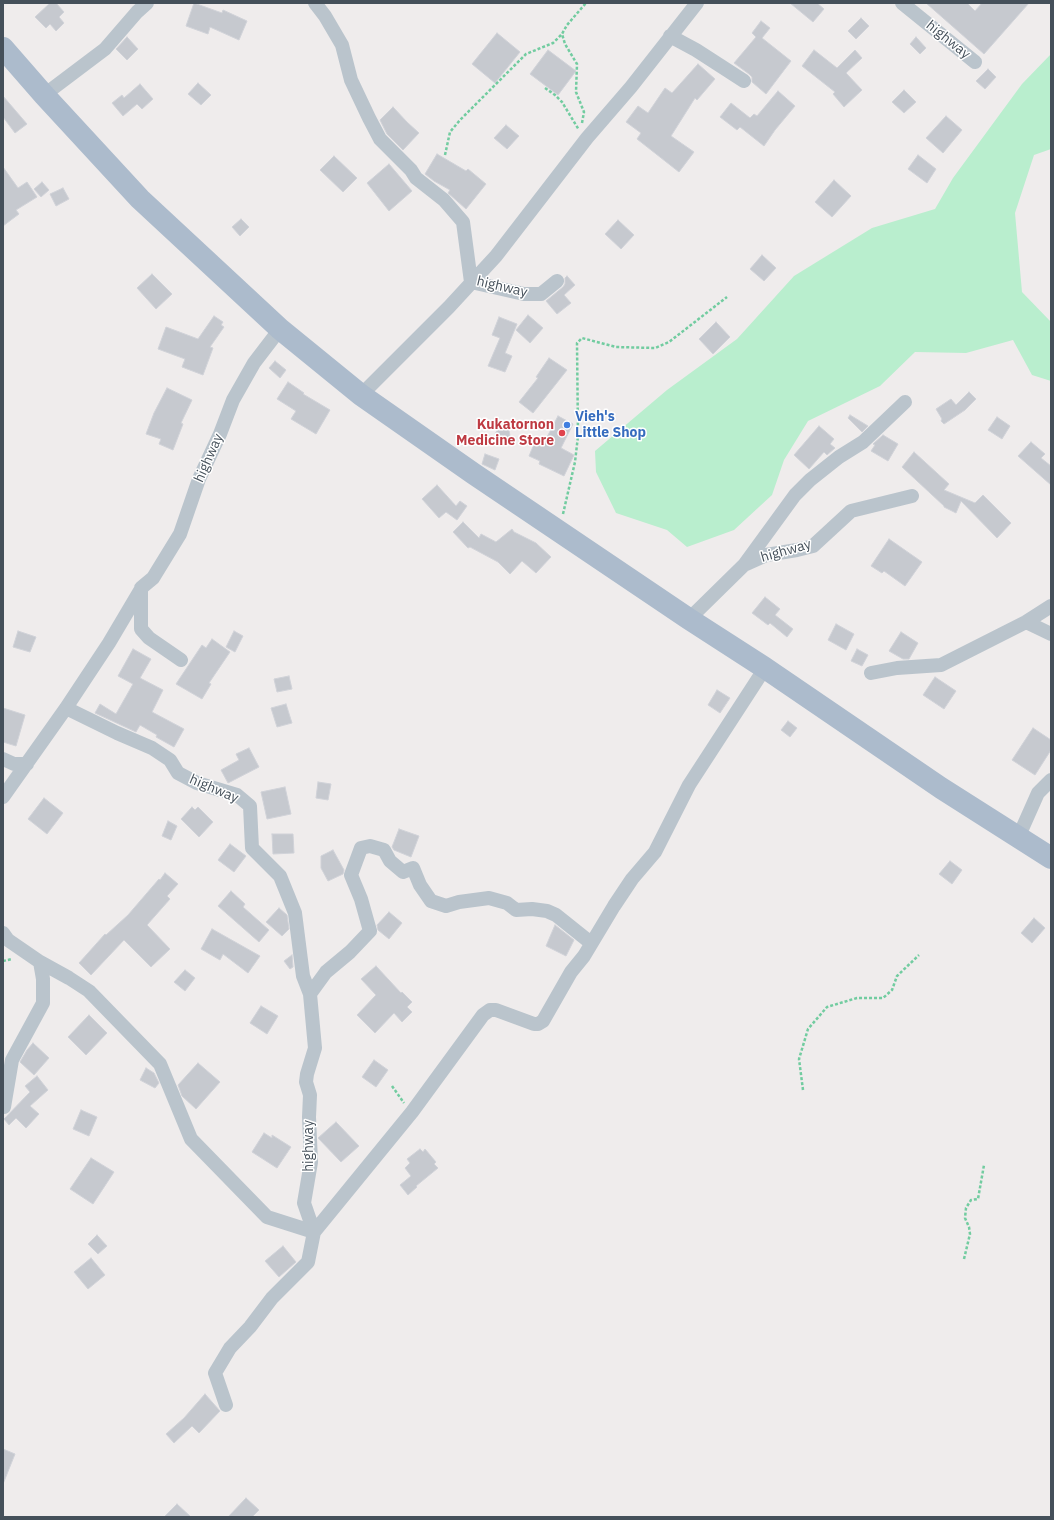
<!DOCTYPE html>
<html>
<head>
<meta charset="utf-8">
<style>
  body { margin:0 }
  #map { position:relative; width:1054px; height:1520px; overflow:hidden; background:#efecec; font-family:"IBM Plex Sans",sans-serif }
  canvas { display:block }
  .frame { position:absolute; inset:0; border:4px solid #45505a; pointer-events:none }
</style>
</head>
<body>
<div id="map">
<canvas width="1054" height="1520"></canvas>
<div class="frame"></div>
</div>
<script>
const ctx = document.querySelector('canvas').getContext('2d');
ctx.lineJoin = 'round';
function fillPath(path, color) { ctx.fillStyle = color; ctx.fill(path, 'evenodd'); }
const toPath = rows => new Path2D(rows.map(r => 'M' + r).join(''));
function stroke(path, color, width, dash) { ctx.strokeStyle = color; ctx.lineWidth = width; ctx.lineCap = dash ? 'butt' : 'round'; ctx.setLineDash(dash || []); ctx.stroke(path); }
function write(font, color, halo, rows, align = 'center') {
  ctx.font = font + ' "IBM Plex Sans",sans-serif'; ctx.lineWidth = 3; ctx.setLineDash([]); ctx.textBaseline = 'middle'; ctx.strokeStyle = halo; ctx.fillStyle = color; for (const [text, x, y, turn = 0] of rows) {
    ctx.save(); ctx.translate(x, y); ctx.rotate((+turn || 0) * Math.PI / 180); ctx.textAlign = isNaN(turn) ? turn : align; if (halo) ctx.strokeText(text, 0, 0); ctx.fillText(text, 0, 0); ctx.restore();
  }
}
fillPath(toPath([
  [1051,54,1051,149,1034,155,1015,213,1022,292,1051,322,1051,381,1032,375,1013,340,966,353,915,352,880,386,808,421,784,460,772,495,734,530,687,547,667,530,616,513,596,472,595,451,667,390,737,339,794,276,872,228,935,209,953,178,1022,84]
]), '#b9eece');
const building = toPath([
  [50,3,56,3,64,12,59,17,64,23,56,31,50,24,46,28,35,17,50,3],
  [194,3,222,13,223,10,247,21,239,40,210,27,208,34,186,26,194,3],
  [790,3,817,3,824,9,813,22,790,3],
  [926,3,967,3,975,11,982,3,1029,3,984,54,926,3],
  [861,18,869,26,856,39,848,31,861,18],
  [761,21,770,28,762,38,791,61,766,94,752,82,752,77,749,74,734,63,756,37,752,33,761,21],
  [497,33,520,52,495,83,472,64,497,33],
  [127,37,138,49,127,60,116,49,127,37],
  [916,37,926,48,920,54,910,44,916,37],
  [548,50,576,71,558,95,530,74,548,50],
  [814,50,837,68,855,50,862,58,846,73,862,90,844,107,833,94,835,92,802,66,814,50],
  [698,64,715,79,697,100,695,98,671,136,694,152,679,172,637,139,641,133,626,122,638,106,648,113,665,88,672,93,698,64],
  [988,69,996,77,985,89,976,81,988,69],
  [198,83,211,95,201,105,188,94,198,83],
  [140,84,153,99,142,109,137,104,123,116,112,103,122,95,124,98,140,84],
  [904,90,916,102,904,113,892,102,904,90],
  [778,91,795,106,775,130,764,146,740,127,737,130,720,117,731,103,750,118,754,114,757,116,778,91],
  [3,96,27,124,15,133,3,117,3,96],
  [393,107,407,122,419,133,403,150,387,134,380,120,393,107],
  [946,116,962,130,943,153,926,138,946,116],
  [506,125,519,136,507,149,494,138,506,125],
  [437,154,466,171,468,169,486,184,466,209,448,193,450,190,434,181,425,174,437,154],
  [918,155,936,169,927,183,908,169,918,155],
  [334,156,357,178,343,192,320,170,334,156],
  [389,164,412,191,389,211,367,183,389,164],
  [3,167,18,188,27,182,37,197,16,210,19,214,3,226,3,167],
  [834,180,851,196,832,217,815,202,834,180],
  [42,182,49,190,41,197,34,189,42,182],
  [63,188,69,199,56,206,50,194,63,188],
  [241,219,249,227,240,236,232,227,241,219],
  [618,220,634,235,621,249,605,234,618,220],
  [762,255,776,268,764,281,750,269,762,255],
  [152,274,172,294,156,309,137,288,152,274],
  [567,276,575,285,564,295,571,303,557,314,546,301,563,287,565,284,565,278,567,276],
  [528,315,543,328,530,343,516,330,528,315],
  [214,316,223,322,221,325,224,327,210,347,213,348,203,375,182,367,185,359,158,349,166,327,198,339,214,316],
  [499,317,517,324,505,353,512,356,505,372,488,366,500,338,492,335,499,317],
  [716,322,730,337,713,354,699,339,716,322],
  [549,358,567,370,533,413,519,402,538,378,536,377,549,358],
  [275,361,286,370,280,378,269,368,275,361],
  [288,382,304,393,303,394,330,410,316,434,291,419,296,411,277,399,288,382],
  [167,388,192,400,181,423,183,424,173,450,159,444,161,439,146,434,154,413,167,388],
  [969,392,976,399,965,410,944,424,941,421,942,419,936,409,951,399,956,405,969,392],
  [850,415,868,426,862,432,848,418,850,415],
  [558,416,573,424,561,448,574,455,564,476,539,464,540,461,529,456,537,437,545,441,558,416],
  [997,417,1010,426,1002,439,988,430,997,417],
  [819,426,834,439,830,444,835,448,827,455,824,452,809,469,794,455,819,426],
  [501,428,504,428,509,430,510,436,507,442,499,445,495,434,498,429,501,428],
  [883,435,898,444,888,461,871,451,875,445,873,444,883,435],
  [1031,442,1045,454,1041,458,1051,466,1051,485,1018,456,1031,442],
  [914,452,949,484,944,490,975,503,983,495,1011,523,997,538,961,501,956,513,944,507,944,506,902,467,914,452],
  [485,454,499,459,495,470,482,464,485,454],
  [437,485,456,506,460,501,467,506,457,520,446,512,439,518,422,499,437,485],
  [463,522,479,538,481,534,496,542,512,529,514,532,536,543,551,557,536,573,522,561,510,574,498,562,470,547,468,548,453,532,463,522],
  [889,539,922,562,905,586,884,571,882,573,871,566,889,539],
  [765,597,780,609,775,615,793,629,787,637,770,623,768,625,752,613,765,597],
  [836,624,854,634,846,650,828,640,836,624],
  [18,631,36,637,30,652,13,647,18,631],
  [234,631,243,636,235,652,226,647,234,631],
  [901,632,918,643,909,659,903,659,889,651,901,632],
  [212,639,230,652,209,683,211,684,202,699,176,684,202,645,206,648,212,639],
  [133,649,151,659,140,678,163,690,152,712,184,729,174,747,156,737,157,735,140,725,136,732,95,713,100,704,116,714,133,684,118,676,133,649],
  [857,649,868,655,862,666,851,661,857,649],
  [289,676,292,689,277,692,274,679,289,676],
  [935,677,956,691,944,709,923,695,935,677],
  [717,690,730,698,720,713,708,705,717,690],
  [286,704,292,723,277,727,271,708,286,704],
  [3,708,25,715,16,746,3,742,3,708],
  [788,721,797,728,790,737,781,730,788,721],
  [1033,728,1051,740,1051,750,1035,775,1012,760,1033,728],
  [249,748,259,767,228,783,221,770,239,760,236,754,249,748],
  [318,782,331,784,328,800,316,798,318,782],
  [285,787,291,814,267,819,261,792,285,787],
  [44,798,63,813,47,834,28,819,44,798],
  [192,807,195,810,198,807,213,822,199,837,181,819,192,807],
  [168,821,177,826,171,840,162,836,168,821],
  [399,829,419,836,411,857,394,850,392,847,399,829],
  [272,834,293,834,294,853,273,854,272,834],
  [230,844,246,856,234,872,218,860,230,844],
  [333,850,344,870,343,874,328,881,321,868,321,856,333,850],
  [950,861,962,870,952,884,939,874,950,861],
  [165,873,178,884,167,896,170,899,147,925,170,949,151,967,124,940,91,975,79,963,105,934,106,935,128,915,159,879,160,880,165,873],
  [231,891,245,904,243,907,269,930,259,942,218,906,231,891],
  [279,908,287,915,289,929,282,936,266,922,279,908],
  [389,912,402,923,389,939,378,930,377,925,389,912],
  [1034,918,1045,928,1032,943,1021,933,1034,918],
  [555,925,574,940,566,956,546,946,555,925],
  [212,929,260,956,248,973,223,954,220,960,201,949,212,929],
  [292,955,293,967,290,969,284,961,292,955],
  [376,966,401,993,402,992,412,1002,407,1007,412,1012,402,1022,394,1013,375,1033,357,1015,376,995,361,979,376,966],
  [185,970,195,978,185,991,174,982,185,970],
  [261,1006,278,1016,267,1034,250,1023,261,1006],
  [89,1015,107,1033,86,1055,68,1037,89,1015],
  [33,1043,49,1058,34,1075,20,1062,27,1050,33,1043],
  [374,1060,388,1070,376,1087,362,1077,374,1060],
  [198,1063,220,1082,196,1109,182,1096,178,1085,198,1063],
  [146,1068,154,1073,159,1083,155,1088,140,1080,146,1068],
  [37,1076,48,1090,30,1106,39,1114,26,1128,16,1118,9,1125,4,1119,30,1092,25,1086,37,1076],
  [81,1110,97,1117,89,1136,73,1129,81,1110],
  [336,1122,359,1146,341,1162,318,1138,336,1122],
  [264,1133,272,1138,272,1135,291,1147,277,1168,252,1152,264,1133],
  [420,1149,423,1152,425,1149,436,1162,434,1164,438,1168,416,1186,417,1187,408,1195,400,1185,411,1176,405,1168,410,1163,407,1159,420,1149],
  [91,1158,114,1172,93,1204,70,1189,91,1158],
  [97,1235,107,1246,98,1254,88,1244,97,1235],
  [283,1246,296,1262,279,1277,265,1261,283,1246],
  [91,1258,105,1275,88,1289,74,1272,91,1258],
  [205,1394,220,1411,199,1433,192,1426,174,1443,166,1434,184,1418,205,1394],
  [3,1449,15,1454,3,1484,3,1449],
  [246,1498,259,1510,252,1517,228,1517,246,1498],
  [177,1504,191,1517,164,1517,177,1504]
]);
fillPath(building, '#c6c9cf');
stroke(building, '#d0d2d8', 1);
stroke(toPath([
  [545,88,555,95,562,102,579,130],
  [582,123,584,112,576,92,577,64,565,44,562,34,567,25,586,3],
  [445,155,450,132,460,120,526,54,553,43,562,34],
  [563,514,575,462,578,436,577,343,582,338,616,347,655,348,669,342,727,297],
  [3,961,12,959],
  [392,1086,404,1103],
  [803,1090,799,1059,808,1029,827,1007,857,998,883,998,892,990,897,976,919,955],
  [964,1259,970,1234,969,1227,965,1218,966,1208,971,1200,978,1199,984,1165]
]), '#72cca0', 2.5, [3, 2]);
stroke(toPath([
  [315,3,325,16,342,45,351,80,369,118,380,139,411,170,416,178,444,200,463,222,471,282,524,294,541,294,557,281],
  [902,3,975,62],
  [670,36,696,50,744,81],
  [44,95,105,49,137,12,147,3],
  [361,395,449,307,496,256,587,138,631,87,697,3],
  [746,564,766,555,797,550,813,546,851,511,912,496],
  [689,619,744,565,795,495,810,480,839,457,863,442,905,402],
  [1026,622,1051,634],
  [181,660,149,638,141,629,141,588,153,578,180,534,199,479,220,434,233,400,254,363,280,329],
  [871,673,897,668,941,665,1026,622,1051,606],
  [66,708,117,733,152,748,170,760,178,773,197,783,237,795,250,806,252,848,280,876,295,913,303,976,310,994,315,1048,307,1074,306,1082,310,1095,309,1117,311,1162,304,1203,314,1232,308,1262,272,1298,250,1327,230,1348,215,1373,226,1405],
  [3,759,14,764,27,764],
  [3,797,66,708,109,643,141,589],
  [1018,838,1038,793,1051,780],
  [3,933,8,940,40,962,43,979,43,1003,12,1060,4,1107],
  [40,962,69,978,89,991,160,1064,191,1139,267,1217,314,1232,412,1112,483,1015,490,1010,496,1010,534,1024,538,1024,543,1021,571,972,584,956,614,906,632,879,655,852,689,785,765,668],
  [310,994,326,972,350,952,370,931,361,899,351,875,361,848,370,846,384,850,390,861,403,872,413,868,420,885,431,901,446,906,459,902,489,898,507,903,516,910,532,909,547,911,556,915,591,943]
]), '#bac4cc', 14);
stroke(toPath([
  [3,48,44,95,140,199,280,329,361,395,474,474,689,619,765,668,941,788,1051,858]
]), '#acbbcc', 22);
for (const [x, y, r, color] of [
  [567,425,4,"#3f7fe0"],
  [562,433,4,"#e0444e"]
]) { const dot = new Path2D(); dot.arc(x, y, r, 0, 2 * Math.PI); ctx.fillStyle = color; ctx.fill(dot); stroke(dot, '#fff', 1.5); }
write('14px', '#45505a', '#fff', [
  ["highway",948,40,39],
  ["highway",502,287,13],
  ["highway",209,458,-66],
  ["highway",786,551,-16],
  ["highway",214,789,23],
  ["highway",309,1146,-90]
]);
write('bold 14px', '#366cbe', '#fff', [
  ["Vieh's",575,417],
  ["Little Shop",575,433]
], 'left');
write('bold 14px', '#be3a42', '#fff', [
  ["Kukatornon",554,425],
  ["Medicine Store",554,441]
], 'right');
</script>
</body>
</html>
